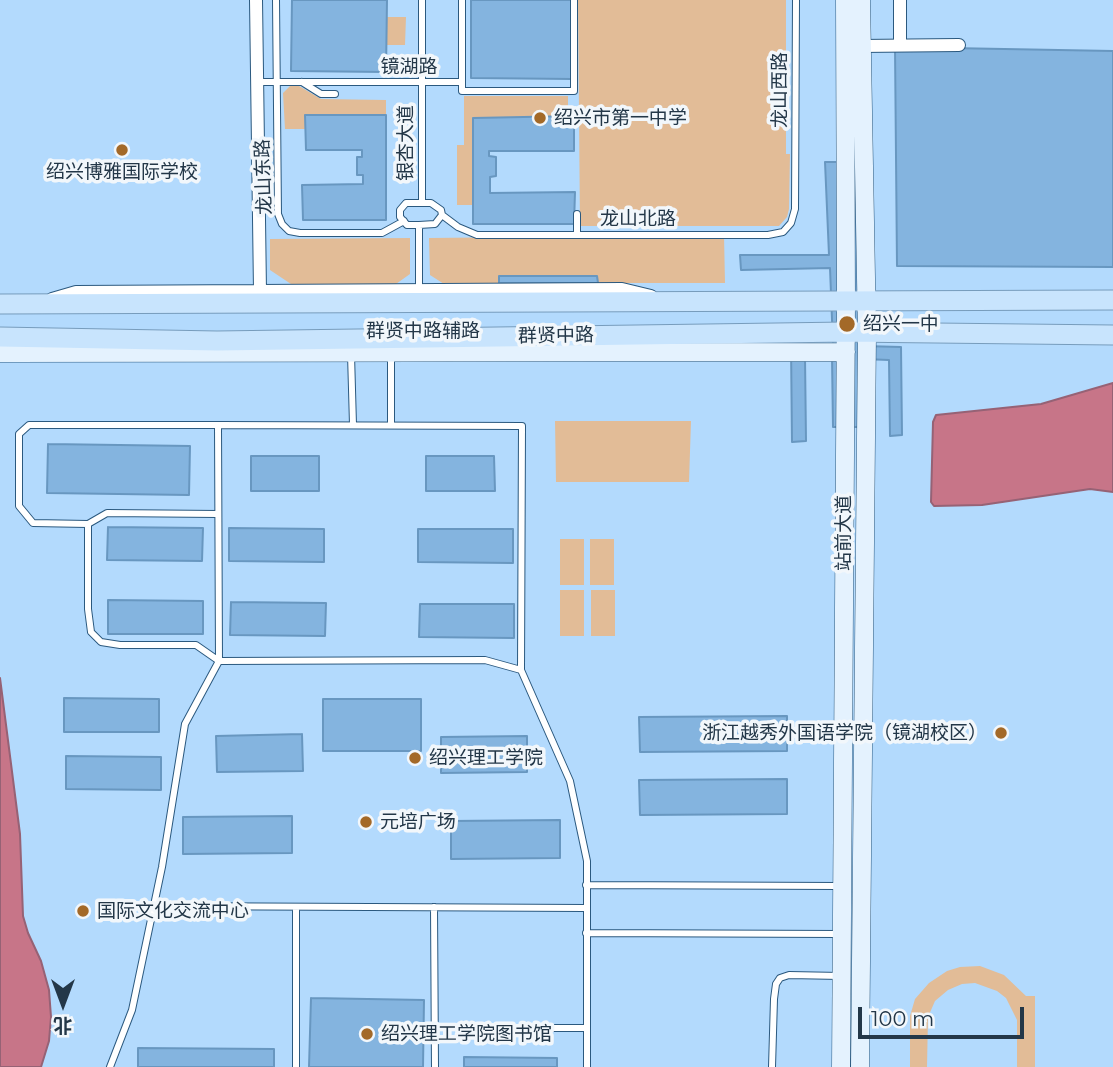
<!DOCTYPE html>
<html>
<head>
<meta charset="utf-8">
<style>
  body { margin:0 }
  #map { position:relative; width:1113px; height:1067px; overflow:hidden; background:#b3dafd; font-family:Montserrat,"Noto Sans SC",sans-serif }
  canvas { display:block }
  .north { position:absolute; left:28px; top:969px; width:70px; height:70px; -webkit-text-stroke:5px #f2f7fb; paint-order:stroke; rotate:180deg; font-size:19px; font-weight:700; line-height:28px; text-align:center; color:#233748 }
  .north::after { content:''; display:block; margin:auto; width:24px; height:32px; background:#233748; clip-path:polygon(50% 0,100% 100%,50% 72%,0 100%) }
  .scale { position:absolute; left:858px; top:1007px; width:166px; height:32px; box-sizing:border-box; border:4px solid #233748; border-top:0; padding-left:9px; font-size:21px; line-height:24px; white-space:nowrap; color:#233748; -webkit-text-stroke:5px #f2f7fb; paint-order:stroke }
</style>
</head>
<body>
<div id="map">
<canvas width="1113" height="1067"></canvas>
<div class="north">北</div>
<div class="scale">100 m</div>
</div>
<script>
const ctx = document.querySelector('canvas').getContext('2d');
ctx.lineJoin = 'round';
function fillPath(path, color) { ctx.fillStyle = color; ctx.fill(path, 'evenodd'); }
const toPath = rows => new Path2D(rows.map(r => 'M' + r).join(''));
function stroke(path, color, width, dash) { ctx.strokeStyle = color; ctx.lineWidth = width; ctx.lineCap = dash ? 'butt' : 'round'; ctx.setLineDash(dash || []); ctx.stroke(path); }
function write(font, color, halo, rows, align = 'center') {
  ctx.font = font + ' Montserrat,"Noto Sans SC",sans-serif'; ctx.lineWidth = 7; ctx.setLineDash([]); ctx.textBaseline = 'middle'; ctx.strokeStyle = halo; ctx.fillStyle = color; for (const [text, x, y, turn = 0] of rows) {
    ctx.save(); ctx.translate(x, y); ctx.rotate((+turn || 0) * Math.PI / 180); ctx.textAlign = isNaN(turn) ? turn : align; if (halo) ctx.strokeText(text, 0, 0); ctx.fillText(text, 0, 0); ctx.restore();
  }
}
fillPath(toPath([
  [578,0,786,0,786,154,790,154,789,209,787,217,779,226,580,226],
  [387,17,406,17,405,45,386,45],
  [290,86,299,86,321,99,386,100,386,115,305,115,305,129,285,129,283,93],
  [464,96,568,96,568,116,473,118,473,205,457,205,457,145,464,145],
  [724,235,725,283,598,283,597,276,500,276,499,283,444,284,430,275,429,238],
  [410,238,410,274,396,284,291,284,270,270,270,239],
  [555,421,691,421,689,482,556,482],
  [560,539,584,539,584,585,560,585],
  [590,539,614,539,614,585,590,585],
  [560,590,584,590,584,636,560,636],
  [591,590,615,590,615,636,591,636],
  [980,966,1004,975,1026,996,1035,996,1035,1067,1017,1067,1017,1020,1006,998,997,991,975,983,962,984,948,990,935,1001,928,1017,927,1067,910,1067,910,1016,915,999,929,983,947,971,960,967]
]), '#e2bc97');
const water = toPath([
  [1113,383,1113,492,1090,489,982,505,934,506,931,502,933,422,936,415,1041,404,1113,383],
  [0,678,20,834,23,916,28,933,41,961,49,990,51,1017,49,1041,41,1067,0,1067,0,678]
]);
fillPath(water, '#c77588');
stroke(water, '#966275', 2);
const building = toPath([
  [292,0,387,0,386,72,291,71,292,0],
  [471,0,572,0,572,79,471,78,471,0],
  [895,47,1113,51,1113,267,897,266,895,47],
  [305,115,386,115,386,220,303,220,302,185,363,184,363,175,357,175,357,157,362,157,362,150,306,150,305,115],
  [574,116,574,151,489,151,489,156,496,157,496,176,490,177,490,193,575,192,574,224,473,224,473,118,574,116],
  [825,162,857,162,863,346,901,347,902,435,890,436,889,360,863,359,866,427,833,427,832,357,805,357,806,441,792,442,791,344,833,345,830,268,741,270,740,255,829,255,825,162],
  [499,276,597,276,598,283,499,283,499,276],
  [48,444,190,446,189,495,47,493,48,444],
  [251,456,319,456,319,491,251,491,251,456],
  [426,456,494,456,495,491,426,491,426,456],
  [108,527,203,528,202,561,107,560,108,527],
  [229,528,324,529,324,562,229,561,229,528],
  [418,529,513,529,513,563,418,562,418,529],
  [108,600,203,601,203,634,108,634,108,600],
  [231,602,326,603,325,636,230,635,231,602],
  [420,604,514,604,514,638,419,637,420,604],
  [64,698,159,699,159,732,64,732,64,698],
  [323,699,421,699,421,751,323,751,323,699],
  [787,716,787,751,640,752,639,717,787,716],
  [302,734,303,771,217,772,216,736,302,734],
  [527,736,527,772,441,773,441,737,527,736],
  [66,756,161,757,161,790,66,789,66,756],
  [787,779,787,814,640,815,639,780,787,779],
  [292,816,292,853,183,854,183,817,292,816],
  [560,820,560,858,451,859,451,821,560,820],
  [311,998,424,1000,423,1067,309,1067,311,998],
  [138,1048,274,1049,274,1067,138,1067,138,1048],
  [464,1057,557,1058,557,1067,464,1067,464,1057]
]);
fillPath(building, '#84b4df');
stroke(building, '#6897c0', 2);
const lane = toPath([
  [276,0,278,214,282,224,289,231,300,233,382,233,404,221],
  [462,0,462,82],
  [257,82,462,82,462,91,574,91,574,0],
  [302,82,321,94,335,94],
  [422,203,422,0],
  [577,214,577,235],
  [419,225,435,224,442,215],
  [419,290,419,225,407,225,400,217,400,210,406,203,431,203,441,210,442,215,458,227,477,235,768,235,783,232,791,223,795,209,796,0],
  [351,354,353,425],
  [391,354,391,425],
  [218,514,107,513,88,524,88,609,91,632,101,642,120,645,196,645,219,661],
  [88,524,33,523,19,506,19,434,29,425,218,425],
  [219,661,218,425,522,426,521,670],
  [586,885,840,886],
  [154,906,586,908],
  [434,907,435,1067],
  [586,933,840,934],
  [507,1028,587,1028],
  [110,1067,132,1010,162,867,185,724,219,661,485,660,521,670,570,781,587,861,587,1067],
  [296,1067,296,907],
  [772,1067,774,999,776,984,780,978,789,975,841,976]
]);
const street = toPath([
  [256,0,260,291],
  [900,0,900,45],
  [860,46,959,45],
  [52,299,76,292,622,289,651,296]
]);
const secondary = toPath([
  [0,353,846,352],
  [841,1067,846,301,845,0],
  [860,1067,867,333,861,0]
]);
const primary = toPath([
  [0,304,1113,300],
  [0,337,217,341,846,332,1113,335]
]);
stroke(lane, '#2b597f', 8);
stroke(street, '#2b597f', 14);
stroke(secondary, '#2b597f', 19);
stroke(primary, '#779cbc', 21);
stroke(lane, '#fff', 6);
stroke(street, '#fff', 12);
stroke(secondary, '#e4f2fe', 18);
stroke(primary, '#c8e4fd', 19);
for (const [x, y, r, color] of [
  [540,118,7,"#a36928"],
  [122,150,7,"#a36928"],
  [847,324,9,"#a36928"],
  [1001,733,7,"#a36928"],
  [415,758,7,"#a36928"],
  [366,822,7,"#a36928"],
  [83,911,7,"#a36928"],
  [367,1034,7,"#a36928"]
]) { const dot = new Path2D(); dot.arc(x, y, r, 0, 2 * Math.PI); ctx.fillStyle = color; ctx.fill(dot); stroke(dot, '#f2f7fb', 2.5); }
write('19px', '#233748', '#f2f7fb', [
  ["镜湖路",409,67],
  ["龙山西路",780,90,-90],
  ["银杏大道",406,143,-90],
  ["龙山东路",264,177,-92],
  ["龙山北路",638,219],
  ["群贤中路辅路",423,331],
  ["群贤中路",556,336,-1],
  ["站前大道",844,533,-90]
]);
write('19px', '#233748', '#f2f7fb', [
  ["绍兴市第一中学",554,118],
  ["绍兴博雅国际学校",122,172,"center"],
  ["绍兴一中",863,324],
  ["浙江越秀外国语学院（镜湖校区）",987,733,"right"],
  ["绍兴理工学院",429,758],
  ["元培广场",380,822],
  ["国际文化交流中心",97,911],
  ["绍兴理工学院图书馆",381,1034]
], 'left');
</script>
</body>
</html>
